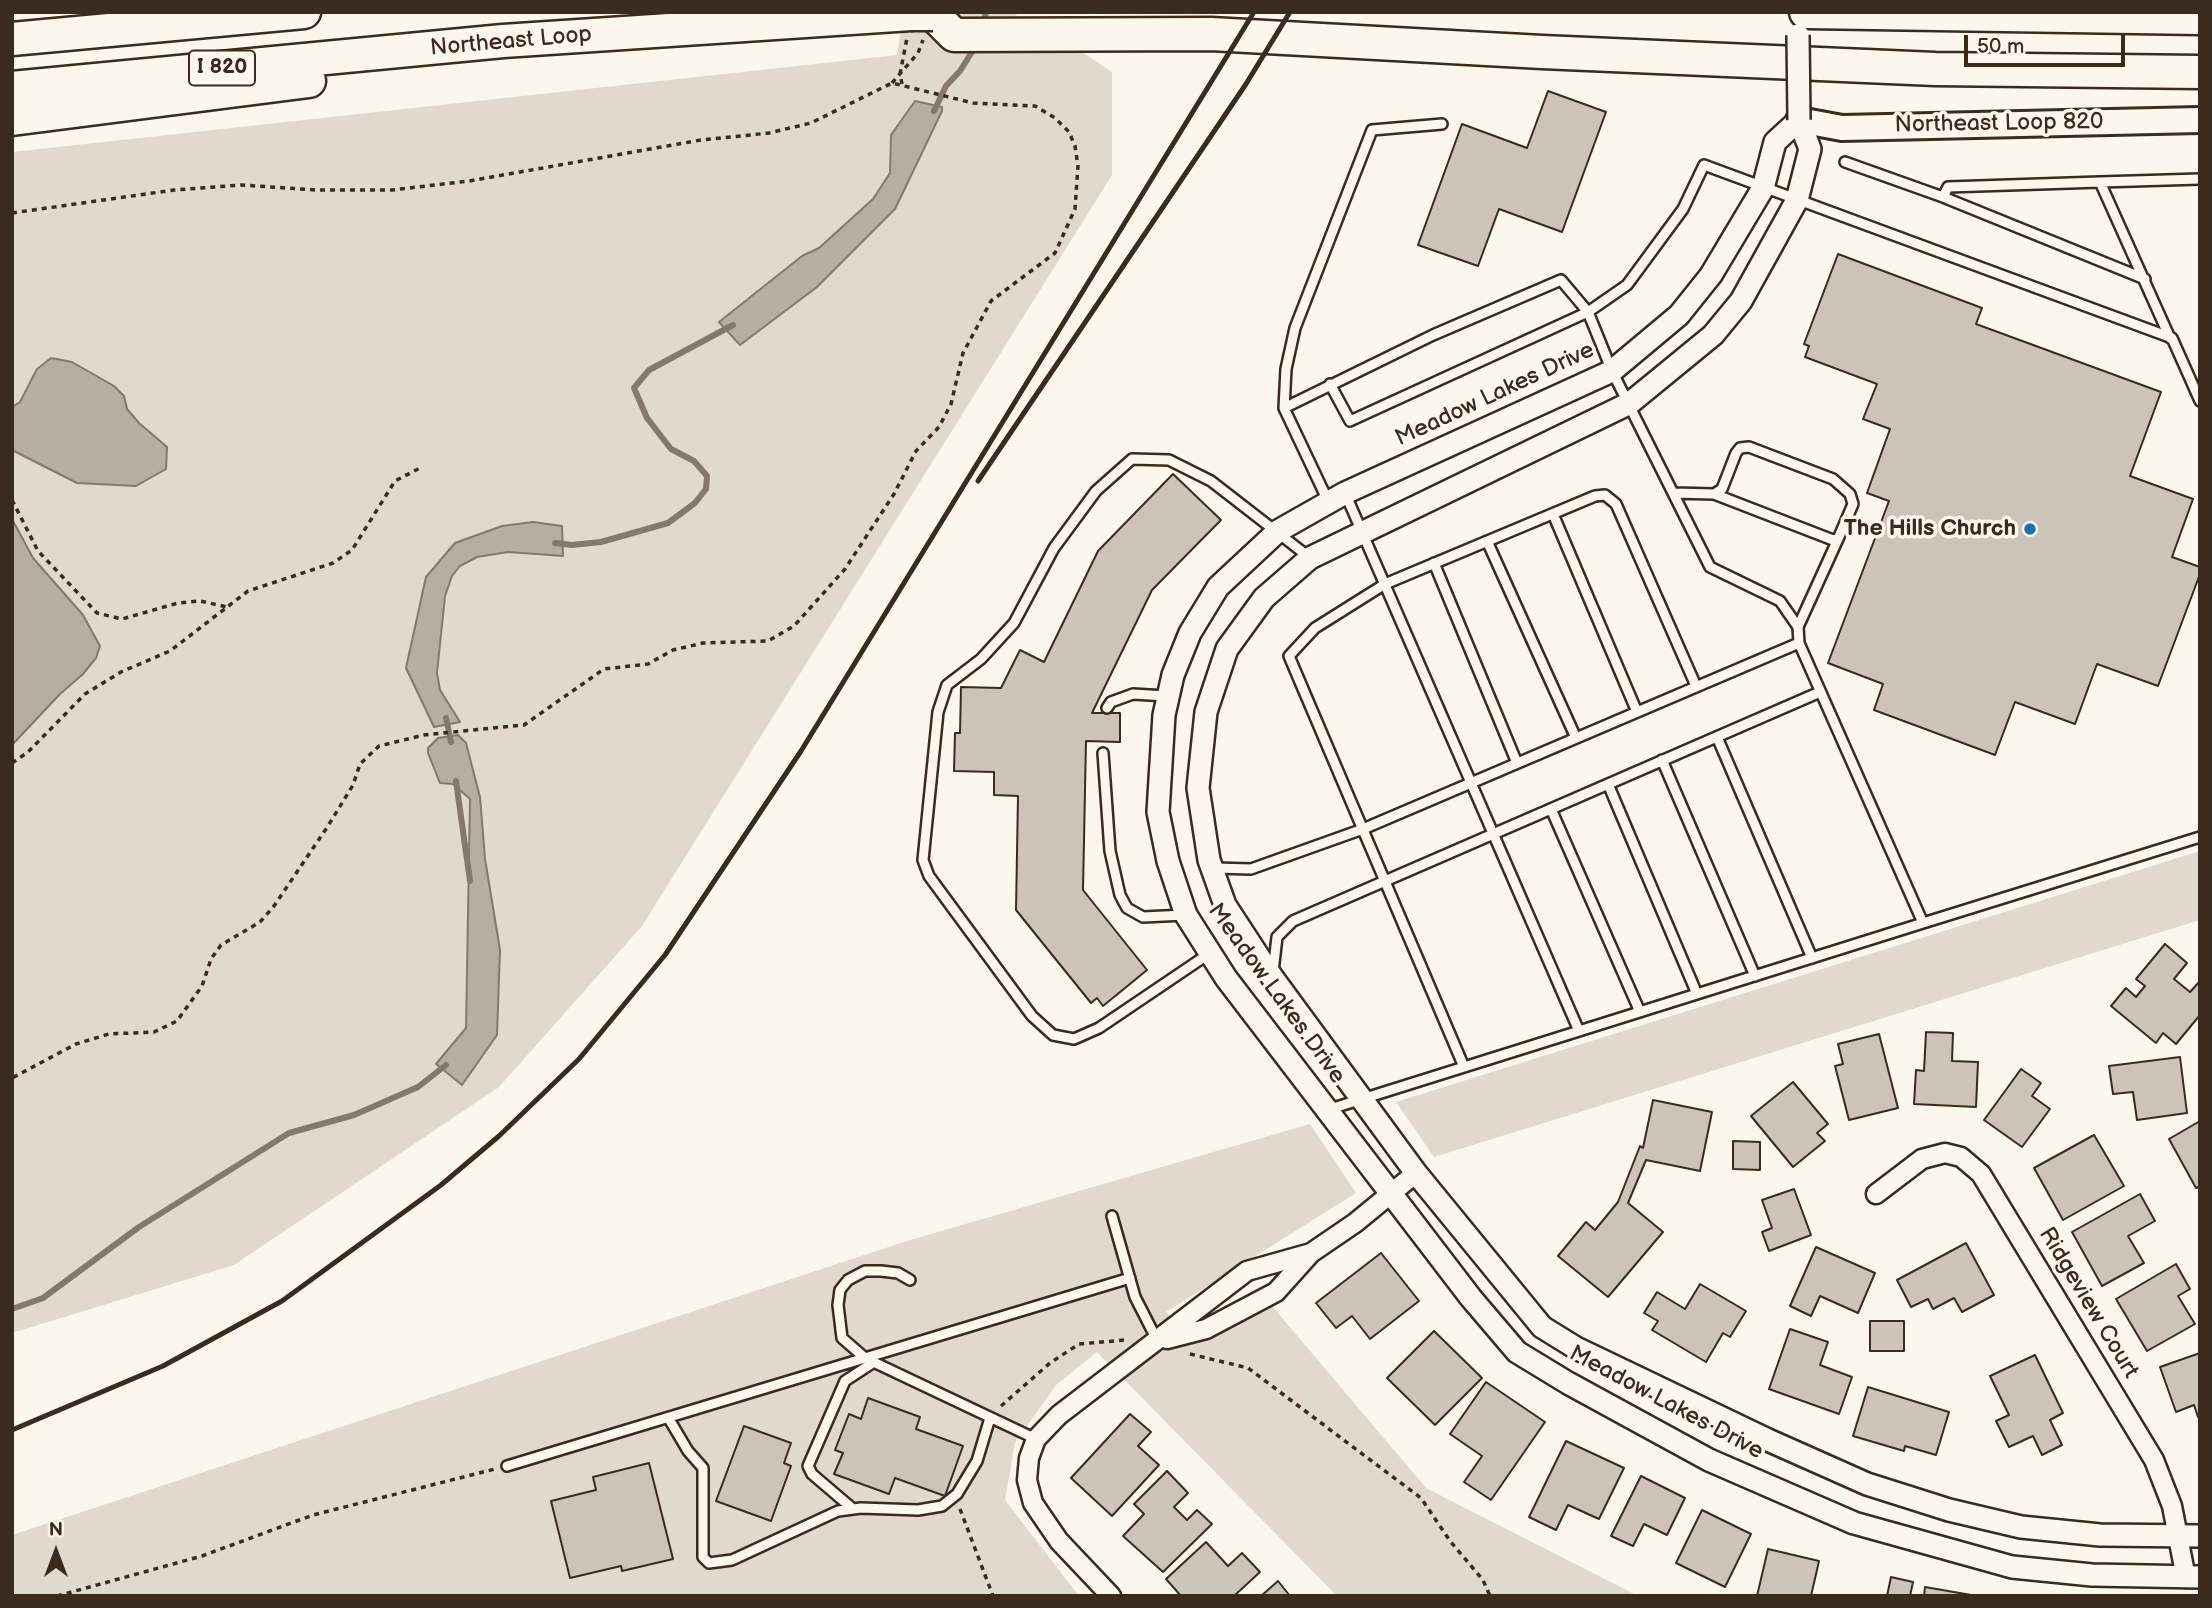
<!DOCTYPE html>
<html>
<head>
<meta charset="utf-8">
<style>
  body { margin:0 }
  #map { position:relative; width:2212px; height:1608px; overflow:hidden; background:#fbf7ec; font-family:"Balsamiq Sans",sans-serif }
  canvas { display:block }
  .frame { position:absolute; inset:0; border:14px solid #3b2a1e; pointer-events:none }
  .north { position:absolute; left:21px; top:1517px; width:70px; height:70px; -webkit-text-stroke:5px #fbf7ec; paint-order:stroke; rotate:0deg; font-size:19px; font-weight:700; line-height:28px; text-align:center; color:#3b2a1e }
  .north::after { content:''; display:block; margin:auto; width:24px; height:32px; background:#3b2a1e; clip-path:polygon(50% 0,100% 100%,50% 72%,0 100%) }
  .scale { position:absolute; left:1964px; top:35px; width:161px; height:32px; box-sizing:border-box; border:4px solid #3b2a1e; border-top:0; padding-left:9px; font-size:21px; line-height:24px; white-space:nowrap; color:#3b2a1e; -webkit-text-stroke:5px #fbf7ec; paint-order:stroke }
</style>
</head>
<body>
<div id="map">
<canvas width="2212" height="1608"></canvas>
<div class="frame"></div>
<div class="north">N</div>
<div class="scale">50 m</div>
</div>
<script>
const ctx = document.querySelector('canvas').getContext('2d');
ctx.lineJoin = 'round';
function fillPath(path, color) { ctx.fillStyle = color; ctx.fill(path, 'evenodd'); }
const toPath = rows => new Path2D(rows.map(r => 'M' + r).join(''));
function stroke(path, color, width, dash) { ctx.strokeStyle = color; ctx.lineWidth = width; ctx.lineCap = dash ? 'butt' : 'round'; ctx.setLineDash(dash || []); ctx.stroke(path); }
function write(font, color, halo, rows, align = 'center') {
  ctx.font = font + ' "Balsamiq Sans",sans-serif'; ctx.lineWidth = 7; ctx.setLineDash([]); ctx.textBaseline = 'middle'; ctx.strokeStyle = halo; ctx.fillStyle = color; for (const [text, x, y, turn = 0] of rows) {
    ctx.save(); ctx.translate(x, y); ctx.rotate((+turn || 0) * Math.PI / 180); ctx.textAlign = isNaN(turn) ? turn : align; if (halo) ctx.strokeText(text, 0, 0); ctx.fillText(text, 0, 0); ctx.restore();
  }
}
fillPath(toPath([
  [904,12,1017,12,1011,46,1082,52,1112,72,1112,175,642,926,499,1087,234,1265,12,1333,12,152,897,55],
  [2200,851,2200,920,1434,1157,1396,1102],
  [1310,1124,1356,1193,1166,1312,1192,1344,1272,1306,1426,1488,1638,1596,1337,1596,1097,1352,1056,1385,1015,1443,1005,1500,1079,1596,12,1596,12,1535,907,1241]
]), '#dfd9ce');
const water = toPath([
  [915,101,942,107,942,111,895,209,817,287,740,345,719,322,802,256,819,248,873,199,890,173,891,135,915,101],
  [51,358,72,362,114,386,124,396,127,409,139,423,167,447,166,469,136,486,77,483,12,450,12,407,20,402,37,369,51,358],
  [12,519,33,558,83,615,100,646,96,658,83,674,60,694,12,745,12,519],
  [533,522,562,526,563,556,508,552,477,557,460,566,452,576,445,596,437,673,440,690,460,722,434,727,406,668,426,577,455,543,502,526,533,522],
  [458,735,466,743,480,797,485,859,500,950,497,1035,462,1085,436,1064,466,1028,470,799,453,784,440,783,428,753,428,748,438,738,458,735]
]);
fillPath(water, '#b6aea2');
stroke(water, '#85796d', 2);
stroke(toPath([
  [982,27,986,12],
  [934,111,946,86,960,71,977,44],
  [555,543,572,545,601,542,668,523,695,503,706,489,707,476,694,461,671,449,647,418,634,388,649,370,733,325],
  [446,718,451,742],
  [456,781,470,881],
  [12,1309,43,1298,139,1227,289,1133,354,1115,418,1087,446,1065]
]), '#85796d', 6);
const building = toPath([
  [1548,91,1606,112,1562,232,1499,209,1478,266,1418,245,1462,124,1527,148,1548,91],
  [1838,254,1982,308,1976,324,2161,392,2130,476,2193,499,2172,557,2200,567,2200,574,2158,686,2097,664,2075,724,2015,702,1995,755,1874,710,1883,684,1828,663,1889,501,1867,493,1890,429,1863,419,1877,384,1805,357,1809,346,1804,344,1838,254],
  [1173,474,1221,520,1152,590,1092,713,1120,713,1120,742,1086,741,1083,890,1147,970,1103,1006,1097,998,1091,1003,1016,910,1018,796,994,795,994,772,954,771,955,733,960,733,961,687,1001,688,1020,650,1044,662,1098,551,1173,474],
  [2165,944,2187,963,2174,979,2190,992,2200,981,2200,1015,2176,1044,2163,1033,2156,1043,2111,1006,2126,988,2136,997,2145,986,2136,979,2165,944],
  [1926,1032,1953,1033,1952,1061,1978,1062,1976,1107,1914,1104,1916,1070,1924,1071,1926,1032],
  [1879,1034,1898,1108,1849,1120,1835,1066,1843,1064,1838,1044,1879,1034],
  [2180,1057,2187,1113,2137,1120,2133,1092,2113,1094,2109,1066,2180,1057],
  [2021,1069,2041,1083,2032,1096,2050,1109,2022,1147,1984,1120,2021,1069],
  [1793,1082,1828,1124,1817,1133,1825,1141,1793,1167,1751,1116,1793,1082],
  [1653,1100,1712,1112,1700,1171,1646,1160,1628,1203,1663,1232,1608,1297,1558,1256,1586,1222,1595,1230,1618,1202,1640,1146,1643,1148,1653,1100],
  [2200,1121,2200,1186,2196,1188,2169,1139,2200,1121],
  [2094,1135,2124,1186,2063,1220,2034,1168,2094,1135],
  [1733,1141,1760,1142,1760,1170,1733,1169,1733,1141],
  [1794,1189,1811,1235,1769,1251,1762,1232,1772,1228,1762,1200,1794,1189],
  [2140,1194,2155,1221,2128,1236,2144,1263,2102,1286,2072,1232,2140,1194],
  [1966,1243,1994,1295,1962,1312,1954,1298,1933,1309,1928,1299,1911,1307,1897,1280,1966,1243],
  [1816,1247,1875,1273,1858,1313,1820,1296,1811,1316,1790,1306,1816,1247],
  [1381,1253,1419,1301,1370,1339,1352,1316,1336,1328,1316,1303,1381,1253],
  [2176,1264,2190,1289,2178,1296,2195,1324,2147,1351,2116,1299,2176,1264],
  [1700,1284,1746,1311,1730,1337,1723,1333,1706,1362,1652,1330,1658,1321,1644,1313,1657,1292,1685,1309,1700,1284],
  [1870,1321,1904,1321,1904,1351,1870,1351,1870,1321],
  [1790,1329,1828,1342,1820,1365,1852,1377,1839,1414,1769,1389,1790,1329],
  [1434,1331,1482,1378,1435,1425,1387,1378,1434,1331],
  [2200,1353,2200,1416,2198,1417,2194,1405,2176,1412,2160,1367,2200,1353],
  [2035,1355,2063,1413,2050,1420,2062,1445,2042,1455,2033,1436,2009,1447,1996,1421,2009,1415,1990,1376,2035,1355],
  [1486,1382,1545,1422,1491,1500,1464,1482,1482,1456,1450,1434,1486,1382],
  [1868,1387,1949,1412,1936,1455,1905,1446,1904,1451,1853,1436,1868,1387],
  [868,1398,920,1417,916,1429,963,1446,945,1496,895,1478,889,1494,834,1474,843,1453,835,1450,849,1414,861,1419,868,1398],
  [1130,1414,1151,1432,1138,1446,1159,1465,1112,1516,1071,1478,1130,1414],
  [744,1426,791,1443,784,1463,791,1466,771,1521,716,1501,744,1426],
  [1566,1441,1624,1468,1599,1519,1568,1505,1556,1530,1529,1517,1566,1441],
  [649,1463,673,1559,622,1571,621,1566,570,1578,551,1501,596,1490,593,1477,649,1463],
  [1167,1471,1188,1493,1174,1507,1187,1520,1197,1510,1212,1524,1163,1572,1123,1536,1144,1514,1134,1504,1167,1471],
  [1641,1476,1685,1498,1667,1535,1644,1524,1633,1546,1611,1536,1641,1476],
  [1702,1510,1751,1534,1725,1587,1676,1563,1702,1510],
  [1206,1542,1228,1566,1242,1553,1260,1572,1234,1596,1181,1596,1166,1579,1206,1542],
  [1768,1549,1819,1561,1811,1596,1757,1596,1768,1549],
  [1891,1577,1913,1582,1910,1596,1887,1596,1891,1577],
  [1278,1581,1290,1596,1261,1596,1278,1581],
  [1925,1587,1977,1596,1924,1596,1925,1587]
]);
fillPath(building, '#ccc4b9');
stroke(building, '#3b2a1e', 2);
const service = toPath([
  [1845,162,1943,197,2145,279],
  [1943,197,1948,187,2100,182],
  [2170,338,2100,182,2200,179],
  [1330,384,1350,421,1588,312,1627,285,1683,209,1704,165,2172,338,2200,401],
  [1284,408,1433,335,1561,280,1588,312,1612,371,1710,567,1780,601,1798,627,1799,643,1923,923,2200,837],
  [1345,493,1579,1031,1923,923],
  [1674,493,1714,494,1722,489,1736,453,1740,448,1749,447,1833,479,1850,494,1853,504,1838,539,1833,540,1714,494],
  [1328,501,1284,408,1286,369,1295,328,1372,130,1442,124],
  [1553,514,1637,712],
  [1487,541,1576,738],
  [1434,563,1517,763],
  [1798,627,1838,539],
  [1107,708,1111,702,1133,694,1166,696],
  [1717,737,1812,958],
  [1103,753,1110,851,1120,895,1127,908,1143,917,1185,915],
  [1662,760,1755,976],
  [1608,784,1697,994],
  [1551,809,1640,1012],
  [1214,868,1251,869,1363,829,1799,643],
  [1210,953,1099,1028,1074,1039,1053,1035,1032,1016,929,876,923,860,938,712,947,685,981,659,1014,623,1054,548,1096,491,1132,459,1169,460,1211,481,1309,557],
  [1273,972,1277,937,1293,921,1820,692],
  [1464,1067,1289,656,1315,628,1385,584,1595,496,1605,495,1616,504,1696,686],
  [1327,1110,1579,1031],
  [1112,1216,1135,1297,1157,1340],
  [910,1280,898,1273,881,1271,865,1271,848,1280,840,1290,838,1305,842,1338,865,1358,1036,1439],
  [669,1419,688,1451,703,1468,703,1557,709,1563,732,1560,838,1511,861,1508,918,1510,942,1506,957,1494,977,1461,990,1418],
  [507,1466,1130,1278],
  [853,1509,812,1474,808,1466,845,1381,874,1362]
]);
const minor = toPath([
  [1876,1194,1922,1159,1945,1153,1961,1157,1981,1174,2154,1460,2172,1506,2186,1578],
  [1167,1339,1206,1329,1276,1292,1311,1253,1355,1223,1416,1173],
  [1111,1596,1059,1541,1033,1503,1027,1480,1029,1458,1036,1439,1059,1415,1247,1271,1311,1253]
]);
const tertiary = toPath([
  [2200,1536,2100,1535,2021,1527,1949,1510,1867,1484,1768,1440,1576,1348,1542,1327,1416,1173,1272,977,1225,905,1209,860,1198,788,1206,712,1227,649,1264,598,1310,558,1630,403,1713,335,1741,301,1797,200,1810,149,1799,120,1775,142,1763,188,1711,275,1679,315,1612,371,1345,493,1278,531,1218,587,1190,633,1173,675,1164,715,1158,812,1168,861,1186,915,1226,978,1471,1298,1517,1352,1568,1383,1709,1460,1854,1523,2012,1567,2092,1575,2200,1577]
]);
const secondary = toPath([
  [1799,120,1842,128,2200,120]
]);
const motorway = toPath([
  [1806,12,2200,18],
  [933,14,954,35,1211,34,1542,52,1935,69,2200,72],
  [12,39,304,12],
  [12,88,503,41,911,14],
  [12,119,309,81]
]);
stroke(service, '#3b2a1e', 14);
stroke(minor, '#3b2a1e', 23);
stroke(tertiary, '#3b2a1e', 26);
stroke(secondary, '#3b2a1e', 30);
stroke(motorway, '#3b2a1e', 37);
stroke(toPath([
  [892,83,918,53,923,40],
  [902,84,900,74,907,38],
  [12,213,174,190,241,185,316,190,392,190,469,181,701,140,769,133,811,123,892,83,973,103,1035,106,1055,118,1069,132,1075,146,1078,166,1075,209,1055,253,991,301,963,353,951,404,939,427,916,451,894,494,845,569,794,626,768,641,703,643,673,650,648,664,604,669,524,725,424,735,379,746,360,764,353,785,328,826,274,906,260,922,221,945,211,959,202,986,177,1021,154,1032,109,1034,76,1044,12,1078],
  [12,500,38,551,97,613,122,619,178,603,200,601,227,607],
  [12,763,28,752,85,694,121,672,170,651,248,591,333,563,352,550,395,481,420,468],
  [1190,1354,1248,1368,1421,1498,1450,1541,1483,1580,1490,1596],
  [1001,1406,1050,1363,1079,1344,1125,1340],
  [960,1509,993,1596],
  [57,1596,202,1556,313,1515,495,1469]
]), '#3b2a1e', 3.5, [5, 5]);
stroke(service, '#fbf7ec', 9);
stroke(minor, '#fbf7ec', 18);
stroke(tertiary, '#fbf7ec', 21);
stroke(secondary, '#fbf7ec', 24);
stroke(motorway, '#fbf7ec', 32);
stroke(toPath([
  [978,481,1246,84,1290,12],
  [12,1430,163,1366,282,1301,441,1185,499,1136,579,1059,665,955,801,751,1254,12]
]), '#3b2a1e', 5);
const tertiaryBridge = toPath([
  [1798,35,1799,120]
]);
const motorwayBridge = toPath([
  [911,14,933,14]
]);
stroke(tertiaryBridge, '#3b2a1e', 26, []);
stroke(motorwayBridge, '#3b2a1e', 37, []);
stroke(tertiaryBridge, '#fbf7ec', 21);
stroke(motorwayBridge, '#fbf7ec', 32);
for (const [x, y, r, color] of [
  [2030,529,7,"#1f6fb2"]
]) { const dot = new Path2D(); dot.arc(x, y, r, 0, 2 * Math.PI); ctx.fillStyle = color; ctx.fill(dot); stroke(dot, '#fbf7ec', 2.5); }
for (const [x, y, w] of [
  [222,68,66]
]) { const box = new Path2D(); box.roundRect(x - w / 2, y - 17.5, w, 35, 5); ctx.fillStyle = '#fbf7ec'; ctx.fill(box); stroke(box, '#3b2a1e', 2); }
write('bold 21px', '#3b2a1e', null, [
  ["I 820",222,68]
]);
write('23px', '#3b2a1e', '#fbf7ec', [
  ["Northeast Loop",511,42,-5],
  ["Northeast Loop 820",1999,124,-1],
  ["Meadow Lakes Drive",1495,395,-25],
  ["Meadow Lakes Drive",1276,994,54],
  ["Ridgeview Court",2088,1303,59],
  ["Meadow Lakes Drive",1666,1403,28]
]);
write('bold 23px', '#3b2a1e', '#fbf7ec', [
  ["The Hills Church",2016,529]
], 'right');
</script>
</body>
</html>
